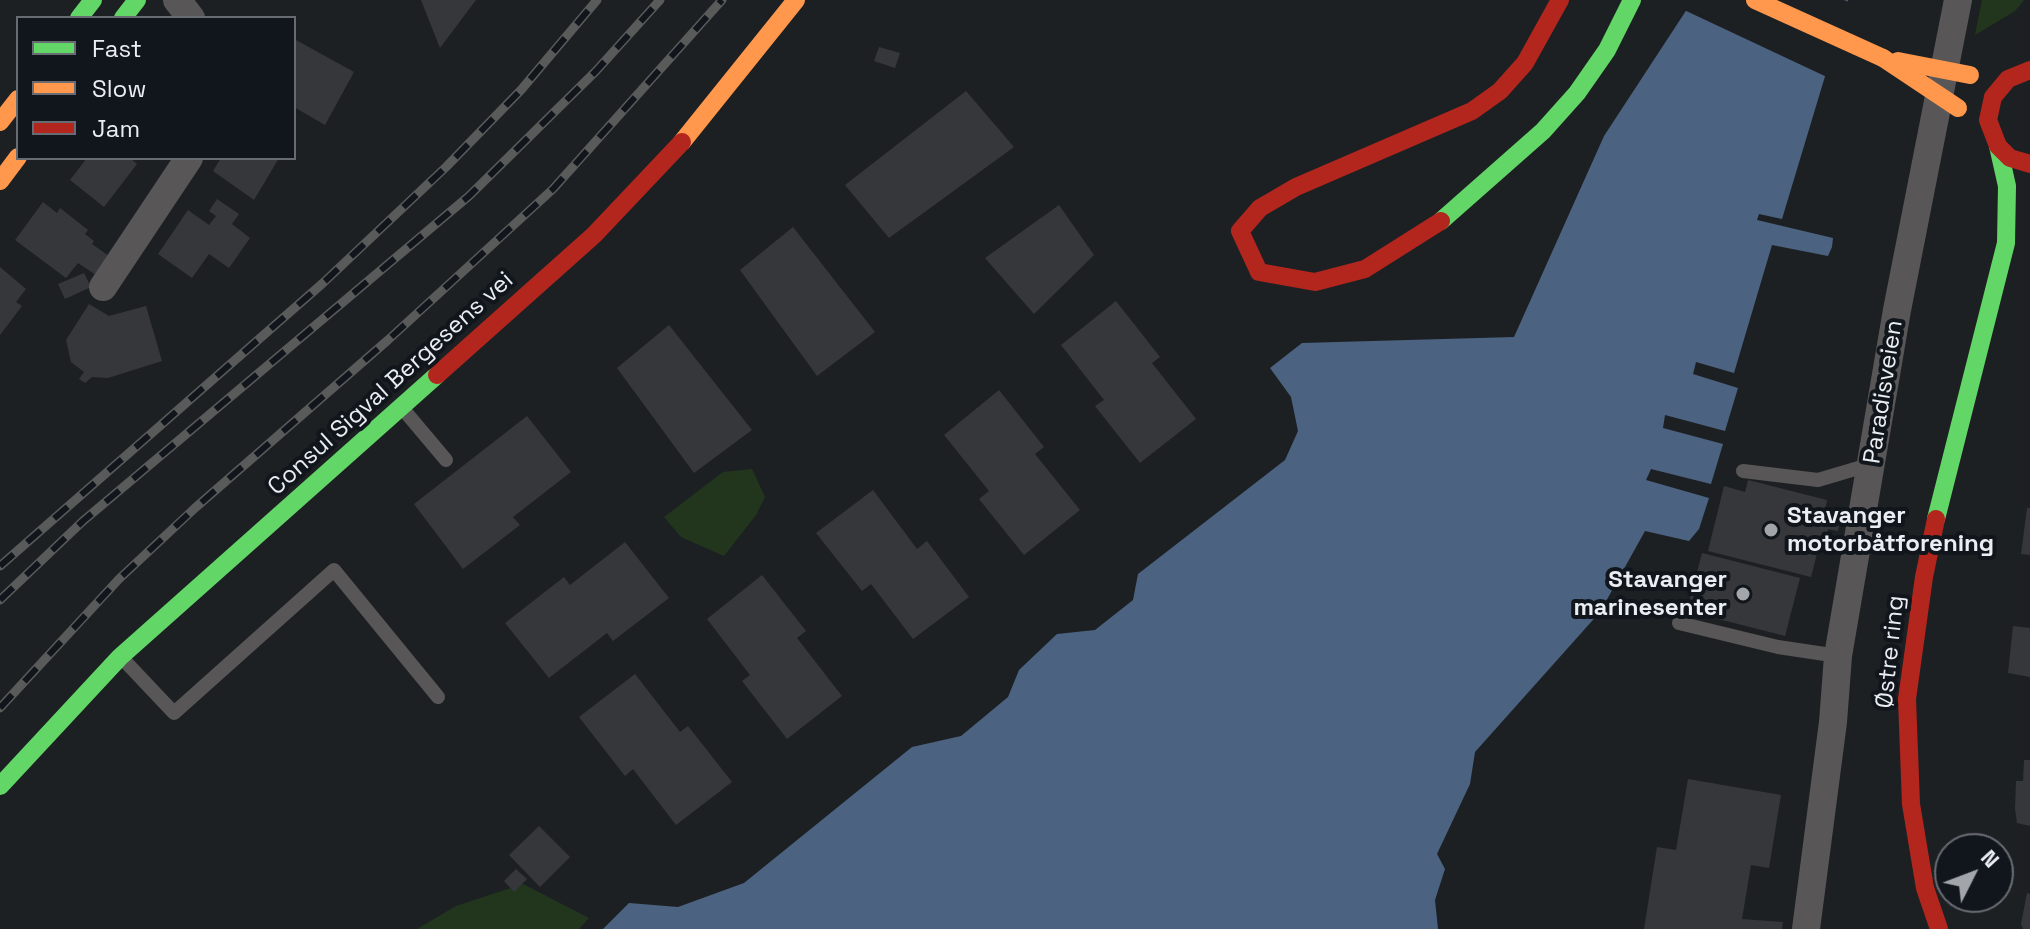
<!DOCTYPE html>
<html>
<head>
<meta charset="utf-8">
<style>
  body { margin:0 }
  #map { position:relative; width:2030px; height:929px; overflow:hidden; background:#1d2023; font-family:"Space Grotesk",sans-serif }
  canvas { display:block }
  .legend { position:absolute; left:16px; top:16px; width:280px; height:144px; box-sizing:border-box; background:#11161c; border:2px solid #686c72; margin:0; padding:10px 14px; list-style:none; font-size:24px; color:#eaedf2 }
  .legend li { display:flex; align-items:center; gap:16px; height:40px }
  .legend b { width:40px; border:2px solid #686c72 }
  .north { position:absolute; left:1934px; top:833px; width:80px; height:80px; box-sizing:border-box; background:#11161c; border:2px solid #686c72; border-radius:50%; rotate:48deg; font-size:22px; font-weight:700; line-height:32px; text-align:center; color:#eaedf2 }
  .north::after { content:''; display:block; margin:auto; width:28px; height:36px; background:#a2a5aa; clip-path:polygon(50% 0,100% 100%,50% 72%,0 100%) }
</style>
</head>
<body>
<div id="map">
<canvas width="2030" height="929"></canvas>
<ul class="legend">
<li><b style="height:10px;background:#63d668"></b>Fast</li>
<li><b style="height:10px;background:#ff974d"></b>Slow</li>
<li><b style="height:10px;background:#b3261e"></b>Jam</li>
</ul>
<div class="north">N</div>
</div>
<script>
const ctx = document.querySelector('canvas').getContext('2d');
ctx.lineJoin = 'round';
function fillPath(path, color) { ctx.fillStyle = color; ctx.fill(path, 'evenodd'); }
const toPath = rows => new Path2D(rows.map(r => 'M' + r).join(''));
function stroke(path, color, width, dash) { ctx.strokeStyle = color; ctx.lineWidth = width; ctx.lineCap = dash ? 'butt' : 'round'; ctx.setLineDash(dash || []); ctx.stroke(path); }
function write(font, color, halo, rows, align = 'center') {
  ctx.font = font + ' "Space Grotesk",sans-serif'; ctx.lineWidth = 8; ctx.setLineDash([]); ctx.textBaseline = 'middle'; ctx.strokeStyle = halo; ctx.fillStyle = color; for (const [text, x, y, turn = 0] of rows) {
    ctx.save(); ctx.translate(x, y); ctx.rotate((+turn || 0) * Math.PI / 180); ctx.textAlign = isNaN(turn) ? turn : align; if (halo) ctx.strokeText(text, 0, 0); ctx.fillText(text, 0, 0); ctx.restore();
  }
}
fillPath(toPath([
  [1982,0,2024,0,2015,11,1975,35],
  [752,469,765,497,756,515,724,556,681,537,664,517,723,472],
  [523,884,589,918,579,929,417,929,456,906]
]), '#22361d');
fillPath(toPath([
  [1693,0,1848,0,1782,219,1759,214,1757,220,1833,238,1832,247,1828,256,1772,245,1734,373,1696,362,1693,374,1738,388,1725,431,1665,415,1663,428,1723,444,1711,484,1651,469,1646,480,1709,498,1699,529,1689,541,1645,531,1600,612,1475,752,1470,784,1437,854,1445,869,1435,900,1438,929,603,929,629,903,678,907,744,883,912,747,961,736,1008,697,1019,670,1057,634,1095,630,1133,600,1138,574,1285,460,1298,431,1291,397,1270,368,1302,343,1514,337,1604,136]
]), '#4b6381');
fillPath(toPath([
  [1688,0,1844,0,1851,3,1829,78,1682,9]
]), '#1d2023');
fillPath(toPath([
  [421,0,476,0,440,48],
  [296,40,354,72,325,125,294,107],
  [879,47,900,53,895,68,874,61],
  [966,91,1014,147,889,238,845,185],
  [87,158,130,158,137,164,104,207,70,180],
  [221,158,279,158,254,200,213,171],
  [217,199,239,214,232,224,250,238,229,268,209,254,192,278,158,254,188,210,209,225,216,216,209,211],
  [43,202,57,213,60,208,88,230,85,234,94,241,92,244,109,256,96,275,78,263,66,278,15,240],
  [1059,205,1094,255,1034,314,985,258],
  [793,227,875,332,817,376,740,270],
  [0,267,26,289,16,302,22,306,0,335],
  [84,273,91,287,65,299,58,284],
  [1116,301,1160,357,1152,363,1196,419,1140,463,1095,406,1104,400,1061,345],
  [89,304,109,316,146,306,162,361,108,378,92,377,85,383,79,379,84,372,71,362,66,340],
  [669,325,752,430,694,473,617,368],
  [999,390,1044,447,1035,454,1080,510,1024,555,979,499,989,491,944,435],
  [527,416,571,472,513,517,520,525,463,569,414,504],
  [1748,480,1827,500,1824,515,1840,520,1838,531,1828,529,1827,535,1822,534,1811,577,1708,551,1724,486,1745,492],
  [873,490,917,549,927,541,969,597,913,639,871,584,862,591,816,533],
  [2027,508,2030,508,2030,555,2021,554],
  [625,542,669,598,613,641,607,633,549,678,505,623,564,577,570,585],
  [1702,553,1800,578,1785,636,1687,611],
  [762,575,806,631,797,638,842,696,787,739,742,681,750,675,707,619],
  [2013,626,2030,628,2030,677,2008,673],
  [635,674,680,732,688,726,732,782,676,825,633,769,625,776,579,717],
  [2024,760,2030,760,2030,826,2017,823,2015,809,2016,781,2023,781],
  [1688,779,1781,795,1769,868,1751,865,1742,919,1783,922,1782,929,1644,929,1657,847,1676,850],
  [539,826,570,857,540,887,509,855],
  [516,869,527,879,514,892,504,881],
  [2027,893,2030,894,2030,929,2023,929,2021,924]
]), '#36373a');
stroke(toPath([
  [403,409,446,460],
  [1743,471,1818,480,1872,464],
  [1679,623,1778,647,1838,656],
  [121,657,174,713,334,570,438,697]
]), '#585657', 14);
stroke(toPath([
  [177,0,191,18],
  [103,287,189,158],
  [1806,929,1833,722,1838,656,1897,310,1958,0]
]), '#585657', 28);
stroke(toPath([
  [79,18,93,0],
  [123,18,137,0],
  [1441,221,1543,131,1577,93,1607,50,1632,0],
  [1936,519,2006,243,2007,186,1998,146],
  [0,786,120,657,437,375]
]), '#63d668', 18);
stroke(toPath([
  [1755,0,1883,58],
  [0,122,18,99],
  [682,142,796,0],
  [0,181,18,157]
]), '#ff974d', 18);
stroke(toPath([
  [2030,70,2008,79,1993,97,1988,120,1998,146,2010,158,2030,164],
  [1441,221,1365,269,1315,282,1259,272,1240,231,1260,208,1296,187,1472,111,1500,91,1525,63,1560,0],
  [437,375,594,235,682,142],
  [1936,519,1924,577,1907,699,1911,804,1925,888,1939,929]
]), '#b3261e', 18);
const rail = toPath([
  [0,566,323,283,446,167,521,90,597,0],
  [0,600,83,521,469,196,596,71,660,0],
  [0,708,119,579,195,508,388,340,553,189,722,0]
]);
stroke(rail, '#595b5b', 9);
stroke(rail, '#11161c', 6, [18]);
stroke(toPath([
  [1883,58,1958,108],
  [1898,61,1970,75]
]), '#ff974d', 18);
for (const [x, y, r, color] of [
  [1771,530,8,"#a2a5aa"],
  [1743,594,8,"#a2a5aa"]
]) { const dot = new Path2D(); dot.arc(x, y, r, 0, 2 * Math.PI); ctx.fillStyle = color; ctx.fill(dot); stroke(dot, '#11161c', 3); }
write('24px', '#eaedf2', '#11161c', [
  ["Consul Sigval Bergesens vei",391,384,-42],
  ["Paradisveien",1884,392,-81],
  ["Østre ring",1891,652,-84]
]);
write('bold 24px', '#eaedf2', '#11161c', [
  ["Stavanger",1787,516],
  ["motorbåtforening",1787,544],
  ["Stavanger",1727,580,"right"],
  ["marinesenter",1727,608,"right"]
], 'left');
</script>
</body>
</html>
